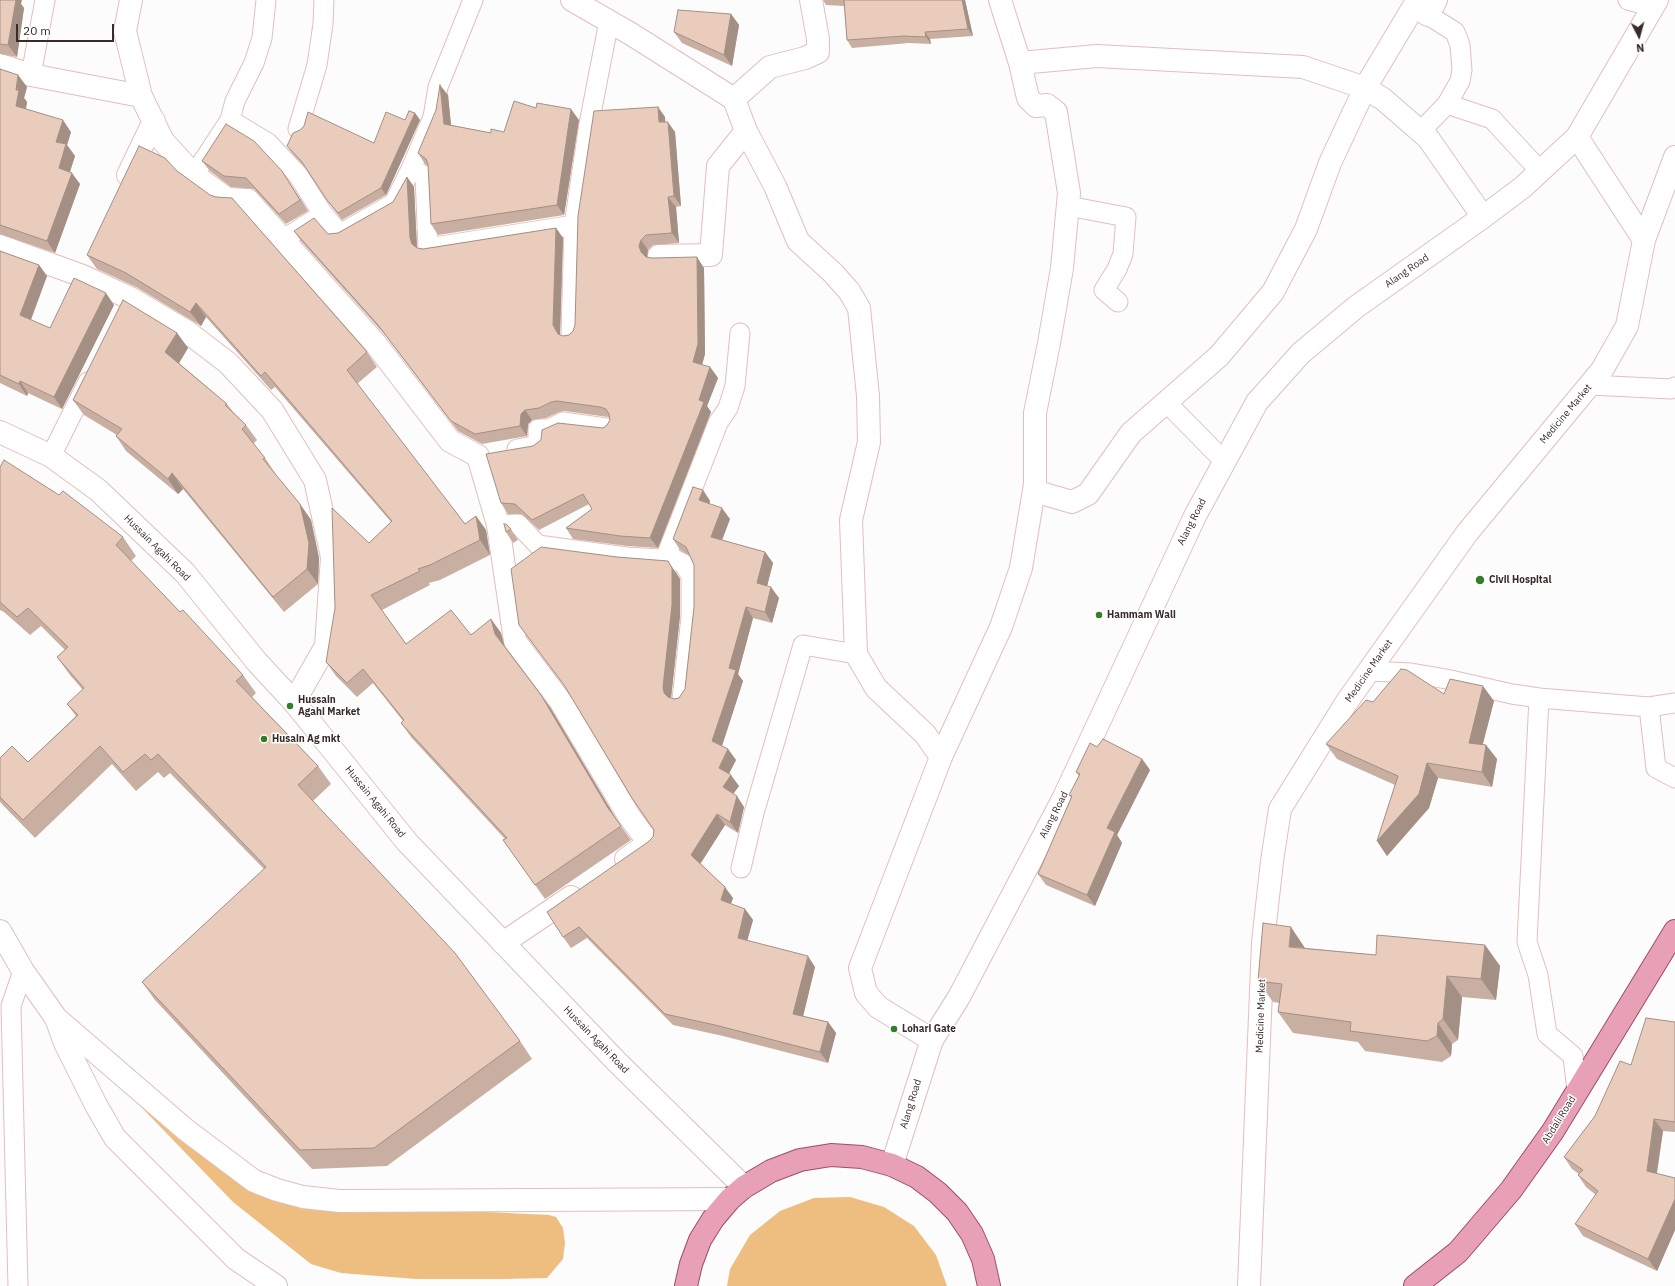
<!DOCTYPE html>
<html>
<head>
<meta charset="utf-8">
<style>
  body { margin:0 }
  #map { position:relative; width:1675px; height:1286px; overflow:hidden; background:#fcfcfc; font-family:"IBM Plex Sans",sans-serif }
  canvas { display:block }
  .north { position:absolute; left:1619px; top:16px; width:40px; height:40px; -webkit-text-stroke:3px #fff; paint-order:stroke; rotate:174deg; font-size:11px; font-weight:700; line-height:16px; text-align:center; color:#382b29 }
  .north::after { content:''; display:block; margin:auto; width:14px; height:18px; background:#382b29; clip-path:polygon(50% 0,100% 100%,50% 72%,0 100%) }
  .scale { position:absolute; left:16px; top:24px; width:98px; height:18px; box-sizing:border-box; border:2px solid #382b29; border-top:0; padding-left:5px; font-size:12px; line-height:14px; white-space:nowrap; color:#382b29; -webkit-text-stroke:3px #fff; paint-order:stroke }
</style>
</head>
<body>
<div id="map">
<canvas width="1675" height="1286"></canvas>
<div class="north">N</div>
<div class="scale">20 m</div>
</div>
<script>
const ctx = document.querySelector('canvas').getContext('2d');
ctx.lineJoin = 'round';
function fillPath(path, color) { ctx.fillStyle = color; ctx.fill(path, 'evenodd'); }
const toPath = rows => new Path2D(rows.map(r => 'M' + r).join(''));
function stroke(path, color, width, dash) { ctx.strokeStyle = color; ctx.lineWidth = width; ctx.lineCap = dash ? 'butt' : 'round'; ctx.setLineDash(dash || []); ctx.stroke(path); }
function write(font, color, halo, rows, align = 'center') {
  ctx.font = font + ' "IBM Plex Sans",sans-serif'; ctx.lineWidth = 3; ctx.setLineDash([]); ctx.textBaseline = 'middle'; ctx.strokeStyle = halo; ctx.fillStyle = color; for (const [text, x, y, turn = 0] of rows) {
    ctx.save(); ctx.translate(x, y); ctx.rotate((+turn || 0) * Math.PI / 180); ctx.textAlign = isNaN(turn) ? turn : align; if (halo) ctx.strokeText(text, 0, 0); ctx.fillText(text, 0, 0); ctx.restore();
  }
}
fillPath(toPath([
  [116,1081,232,1179,255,1193,283,1202,549,1215,556,1217,563,1228,565,1243,563,1259,547,1278,503,1279,416,1279,341,1273,311,1264,233,1202],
  [850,1197,884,1207,914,1226,936,1255,947,1286,727,1286,730,1269,750,1235,780,1211,814,1198]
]), '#eebe81');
const service = toPath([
  [1628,0,1654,7],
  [31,75,45,0],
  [1447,104,1492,119,1540,171],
  [230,120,268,143,298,175,323,214],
  [298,129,317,65,323,24,324,0],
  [1420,132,1447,104,1460,81,1462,70,1460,45,1455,32,1428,15],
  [411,169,425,176,428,248,574,225],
  [194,175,230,120,235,101,254,63,262,38,266,0],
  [1068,206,1126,217,1123,254,1117,269,1104,290,1118,302],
  [284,239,323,214,340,234,394,203,411,169,433,117,438,87,473,0],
  [571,335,574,225,589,124,609,21],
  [1590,385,1671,389,1675,387],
  [1166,402,1224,461],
  [517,449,538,445,538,429,549,429,563,422,606,428],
  [51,456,88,382],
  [498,525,518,524,538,545,626,557,676,560,684,564,691,576,691,617,682,699],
  [665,559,718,423,728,408,735,386,740,333],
  [1369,671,1411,673,1446,679,1512,694,1539,698,1649,707,1675,703],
  [1539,698,1527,942,1538,975,1547,1034,1573,1056,1577,1091],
  [1649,707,1656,768,1675,778],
  [741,868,754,813,803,645,856,654],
  [18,1286,11,1006,23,971]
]);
const minor = toPath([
  [131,0,125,31,141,96],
  [572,0,631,34,734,99,746,131,775,186,798,241,833,273,849,291,859,308,868,396,869,442,851,520,856,654,876,688,925,734,941,757],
  [1020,63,1097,56,1303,67,1365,88,1383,99,1428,138,1483,217],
  [0,65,31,75,141,96,163,141,194,175,227,199,248,200,375,343,450,441,478,456,498,525,515,641,561,702,629,816,649,843,626,859],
  [734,99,770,67,805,58,818,52,818,39,811,0],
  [128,175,154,121],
  [1644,240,1675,157],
  [0,246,80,275,130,298,186,331,228,363,272,410,315,480,332,557,326,646,294,702],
  [659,256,711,255,718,166,746,131],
  [1034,491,1072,502,1088,494,1131,433,1219,356,1273,292,1306,229,1330,163,1365,88,1414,6,1428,15,1436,0],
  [0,931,23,971,56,1018,65,1043,96,1105,115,1138,236,1259,276,1286],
  [503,943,571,897],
  [56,1018,186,1130,254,1181,277,1190,303,1197,340,1201,730,1199],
  [932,1040,878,1007,866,993,860,968,941,757,1001,627,1021,568,1035,484,1035,413,1049,343,1062,268,1069,193,1056,112,1047,105,1036,106,1028,98,1020,63,1000,0],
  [892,1165,932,1040,959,997,1064,797,1195,516,1257,402,1301,353,1356,307,1483,217,1523,187,1577,137,1657,0],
  [1249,1286,1263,942,1272,861,1280,809,1346,703,1467,533,1602,370,1627,326,1644,240,1577,137]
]);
const secondary = toPath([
  [0,432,51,456,98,490,185,573,257,662,294,702,407,842,616,1061,744,1187]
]);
const primary = toPath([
  [686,1286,691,1264,700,1240,713,1219,730,1199,744,1187,771,1171,800,1160,831,1155,862,1157,892,1165,917,1177,938,1193,957,1212,972,1234,983,1259,989,1286],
  [1415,1286,1458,1252,1511,1190,1553,1131,1675,931]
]);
stroke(service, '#e2bfbb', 21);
stroke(minor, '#e2bfbb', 24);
stroke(secondary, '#e2bfbb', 24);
stroke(primary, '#9f4d65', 24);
stroke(service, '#fff', 19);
stroke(minor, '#fff', 22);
stroke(secondary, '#fff', 22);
stroke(primary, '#e7a0b6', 22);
fillPath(toPath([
  [0,0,21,4,24,8,17,57,0,54],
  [823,0,965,0,973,36,930,39,931,44,909,43,852,48,847,40,844,6,826,5],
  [731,14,739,25,732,66,682,43,674,32],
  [0,69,18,75,27,87,24,98,27,102,26,109,71,132,67,145,75,156,70,172,80,184,55,253,0,234],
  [448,95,451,125,491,133,504,132,579,120,564,215,438,235,431,224,428,166,425,164,418,153],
  [658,107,665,117,665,122,675,132,681,206,676,207,679,243,653,245,648,250,647,257,652,258,704,268,705,354,702,365,710,367,718,378,707,406,711,412,658,548,627,546,573,539,566,528,592,509,589,504,539,530,522,514,508,514,501,503,533,446,603,428,607,425,610,420,610,418,608,417,565,411,559,412,546,418,532,420,528,424,527,436,482,444,458,431,385,335,301,241,294,231,328,234,338,233,393,202,407,177,414,187,417,248,423,249,556,228,563,238,560,335,563,336,569,335,573,331],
  [415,113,420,120,386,195,342,220,332,207,327,200,306,168,292,153,287,146,374,143],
  [202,161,289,182,308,211,286,224,254,189,231,187,210,171],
  [177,171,367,352,377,367,357,384,465,524,476,516,486,530,490,555,440,580,429,583,430,585,382,610,406,644,471,635,491,619,501,633,505,647,551,709,616,819,631,840,545,899,503,840,505,839,411,737,401,723,403,721,373,683,357,697,336,676,326,662,369,543,391,522,275,387,271,390,206,317,201,326,136,287,97,269,87,255],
  [0,251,39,265,47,276,31,320,50,328,114,305,62,409,28,393,27,396,0,383],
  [177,333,188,348,179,363,227,404,233,412,246,425,257,440,253,444,265,458,275,473,275,474,300,504,311,520,319,558,318,584,284,612,183,489,178,494,126,451,116,436,117,435,84,415,73,400],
  [0,467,123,537,136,556,131,561,180,612,243,675,256,693,252,697,318,766,331,784,313,801,520,1041,532,1059,387,1166,312,1169,155,1000,142,982,264,869,170,773,164,778,158,772,136,791,112,764,35,838,0,802,0,758,28,762,76,716,67,704,83,690,70,675,57,657,65,650,41,626,30,635,4,612,0,610],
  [703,490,710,501,709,504,730,519,722,540,765,552,773,563,767,586,779,598,772,623,753,618,738,674,743,681,722,746,728,749,736,760,729,774,739,786,733,794,744,807,738,833,725,825,700,864,733,898,731,904,745,909,753,920,747,940,815,967,803,1016,828,1022,836,1033,828,1063,723,1036,673,1025,587,938,571,948,563,937,648,842,653,837,654,830,566,688,519,625,676,572,680,579,680,616,671,698,674,699,679,698,685,689,694,607,694,565,690,556,680,550,673,539],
  [511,529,518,540,513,543,506,532],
  [1444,694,1494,701,1483,744,1486,745,1497,759,1492,787,1438,778,1429,808,1387,856,1377,841,1395,785,1337,759,1326,744,1373,702],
  [1097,747,1142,759,1150,770,1117,835,1122,843,1095,906,1046,885,1038,874,1071,798,1069,795,1079,776,1076,772],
  [1485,945,1500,966,1496,1000,1462,997,1458,1040,1452,1044,1451,1056,1442,1062,1365,1051,1358,1042,1293,1033,1278,1012,1280,1003,1273,1002,1258,981,1305,948,1376,955],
  [1675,1022,1675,1132,1663,1131,1657,1174,1675,1178,1675,1230,1657,1271,1583,1236,1575,1224,1596,1195,1586,1187,1578,1175,1579,1174,1572,1169,1564,1157,1595,1116,1631,1065]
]), '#c9afa2');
fillPath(toPath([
  [15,0,22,0,21,4,24,8,17,57,8,45],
  [962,0,965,0,973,36,968,29],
  [731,14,739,25,732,66,724,55],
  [925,32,930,39,931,44,926,37],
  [18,75,27,87,24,98,27,102,24,118,16,106,16,90],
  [440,85,448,95,452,135,444,124],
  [658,107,665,117,666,132,659,122],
  [571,109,579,120,564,215,557,205],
  [415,113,420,120,386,195,381,188],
  [63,120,71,132,67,145,75,156,67,180,59,168,56,142],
  [668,122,675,132,681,206,674,196],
  [282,171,289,182,308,211,300,200],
  [72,173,80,184,55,253,47,241],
  [407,177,414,187,417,248,412,244,410,238],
  [668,197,676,207,679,243,672,233],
  [556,228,563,238,560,335,558,334,553,325],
  [641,240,648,250,647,257,648,262,641,252,639,246],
  [697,257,704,268,705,354,700,372,693,362],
  [39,265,47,276,28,327,20,315],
  [106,293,114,305,62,409,54,397],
  [196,303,206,317,201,326,190,312],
  [177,333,188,348,176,368,165,352],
  [710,367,718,378,707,406,711,412,658,548,650,538],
  [20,381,28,393,27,396,19,384],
  [525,410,532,420,528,424,527,436,520,426,521,414],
  [172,473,183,489,178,494,168,479],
  [703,490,710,501,707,511,699,500],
  [300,504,311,520,319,558,318,584,307,569],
  [722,508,730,519,719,548,711,537],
  [476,516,486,530,490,555,480,540],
  [765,552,773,563,765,594,757,583],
  [668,561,680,579,680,616,671,698,672,704,664,693,663,687],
  [771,587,779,598,772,623,765,612],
  [746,607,753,618,738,674,743,681,720,752,712,741,729,668],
  [491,619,501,633,505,649,495,634],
  [1483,686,1494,701,1479,758,1469,743],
  [541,695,551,709,618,822,608,808],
  [1486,745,1497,759,1492,787,1482,772],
  [728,749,736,760,726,779,719,768],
  [1142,759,1150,770,1117,835,1122,843,1095,906,1087,895,1107,828],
  [1427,763,1438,778,1429,808,1387,856,1377,841],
  [731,775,739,786,730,798,723,787],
  [737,796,744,807,738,833,730,822],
  [717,814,725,825,699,866,691,855],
  [725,887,733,898,728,911,721,900],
  [745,909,753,920,745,949,738,938],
  [1291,927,1305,948,1289,947],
  [1485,945,1500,966,1496,1000,1481,979],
  [808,956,815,967,801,1025,793,1014],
  [1447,976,1462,997,1458,1040,1443,1019],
  [828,1022,836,1033,828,1063,820,1052],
  [1438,1023,1452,1044,1451,1056,1437,1036],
  [1654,1119,1663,1131,1655,1183,1647,1171],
  [1675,1199,1675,1230,1657,1271,1648,1259]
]), '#a48f84');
const building = toPath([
  [0,0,16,0,8,45,0,44,0,0],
  [844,0,962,0,968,29,925,32,926,37,904,36,847,40,844,0],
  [678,10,731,14,724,55,674,32,678,10],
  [0,69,18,75,16,90,19,90,16,106,63,120,56,142,66,144,59,168,72,173,47,241,0,225,0,69],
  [440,85,444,124,491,133,491,129,504,132,514,101,536,108,537,103,571,109,557,205,431,224,428,164,426,159,418,153,436,110,440,85],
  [658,107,659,122,668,122,674,196,668,197,672,233,646,235,641,240,639,246,641,252,646,257,652,258,697,257,698,344,693,362,710,367,699,400,704,402,650,538,620,536,566,528,592,509,583,494,532,520,515,504,501,503,486,454,533,446,541,440,542,430,558,423,603,428,607,425,610,420,609,414,606,409,600,407,557,401,551,402,539,408,525,410,521,414,520,426,475,434,451,421,378,325,294,231,314,218,328,234,338,233,393,202,407,177,410,238,412,244,417,248,423,249,556,228,553,325,558,334,563,336,569,335,573,331,575,325,578,216,594,111,658,107],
  [409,111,415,113,381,188,338,213,327,200,302,162,287,146,293,133,300,130,304,126,308,112,374,143,386,112,405,120,409,111],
  [226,124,254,141,282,171,300,200,279,214,246,178,224,176,202,161,226,124],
  [139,146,165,158,177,171,210,195,216,197,232,198,367,352,347,370,465,524,476,516,480,540,430,565,418,569,420,571,371,595,406,644,451,610,471,635,491,619,495,634,541,695,608,808,621,826,535,885,503,840,507,838,401,723,404,720,363,669,347,683,326,662,335,608,332,508,369,543,392,521,265,372,261,376,196,303,190,312,126,273,87,255,139,146],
  [0,251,39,265,20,315,50,328,74,278,106,293,54,397,20,381,19,384,0,375,0,251],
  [123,300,177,333,165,352,227,404,225,405,246,425,242,429,265,458,263,459,300,504,309,543,307,569,273,597,172,473,168,479,116,436,122,429,73,400,123,300],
  [4,460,59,495,63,491,123,537,116,545,180,612,183,610,243,675,236,681,318,766,298,785,455,953,520,1041,374,1148,300,1150,142,982,266,867,158,754,151,760,145,754,123,772,100,746,23,820,0,797,0,758,12,746,28,762,78,715,67,704,84,688,57,657,68,647,28,608,17,617,0,602,0,467,4,460],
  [693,487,703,490,699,500,722,508,711,537,765,552,757,583,771,587,765,612,746,607,729,668,736,670,712,741,728,749,719,768,731,775,723,787,737,796,730,822,717,814,691,855,725,887,721,900,745,909,738,938,808,956,793,1014,828,1022,820,1052,715,1025,665,1014,579,927,563,937,547,912,648,842,653,837,654,830,632,798,564,685,519,625,511,569,541,547,617,557,668,561,672,568,672,605,663,687,664,693,668,697,674,699,679,698,685,689,694,607,694,565,686,547,673,539,693,487],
  [504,524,506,524,511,529,506,532,504,524],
  [1401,669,1407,670,1444,694,1450,679,1483,686,1469,743,1486,745,1482,772,1427,763,1419,794,1377,841,1398,776,1326,744,1366,700,1373,702,1401,669],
  [1103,739,1142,759,1107,828,1115,832,1087,895,1038,874,1072,796,1069,795,1080,774,1076,772,1090,743,1097,747,1103,739],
  [1263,923,1291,927,1289,947,1376,955,1377,935,1485,945,1481,979,1447,976,1443,1019,1438,1023,1437,1036,1427,1041,1350,1031,1351,1022,1278,1012,1282,984,1258,981,1263,923],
  [1646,1018,1675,1022,1675,1122,1654,1119,1647,1171,1675,1178,1675,1199,1648,1259,1575,1224,1598,1191,1578,1175,1583,1170,1564,1157,1595,1116,1620,1061,1631,1065,1646,1018]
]);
fillPath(building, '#eaccbc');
stroke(building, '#a48f84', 1);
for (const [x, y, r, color] of [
  [1480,580,5,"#327f28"],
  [1099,615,4,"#327f28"],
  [290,706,4,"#327f28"],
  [264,739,4,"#327f28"],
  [894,1029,4,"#327f28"]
]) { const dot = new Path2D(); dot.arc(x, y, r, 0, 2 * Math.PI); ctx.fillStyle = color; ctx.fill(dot); stroke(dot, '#fff', 1.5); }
write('10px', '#382b29', '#fff', [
  ["Alang Road",1407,271,-35],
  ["Medicine Market",1566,414,-50],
  ["Alang Road",1192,522,-63],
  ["Hussain Agahi Road",157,548,45],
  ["Medicine Market",1369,671,-55],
  ["Hussain Agahi Road",375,802,51],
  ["Alang Road",1054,815,-63],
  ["Medicine Market",1261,1016,-88],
  ["Hussain Agahi Road",596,1040,46],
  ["Alang Road",911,1104,-73],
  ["Abdali Road",1559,1120,-58]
]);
write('bold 10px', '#382b29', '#fff', [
  ["Civil Hospital",1489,580],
  ["Hammam Wali",1107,615],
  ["Hussain",298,700],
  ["Agahi Market",298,712],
  ["Husain Ag mkt",272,739],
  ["Lohari Gate",902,1029]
], 'left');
</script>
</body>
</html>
